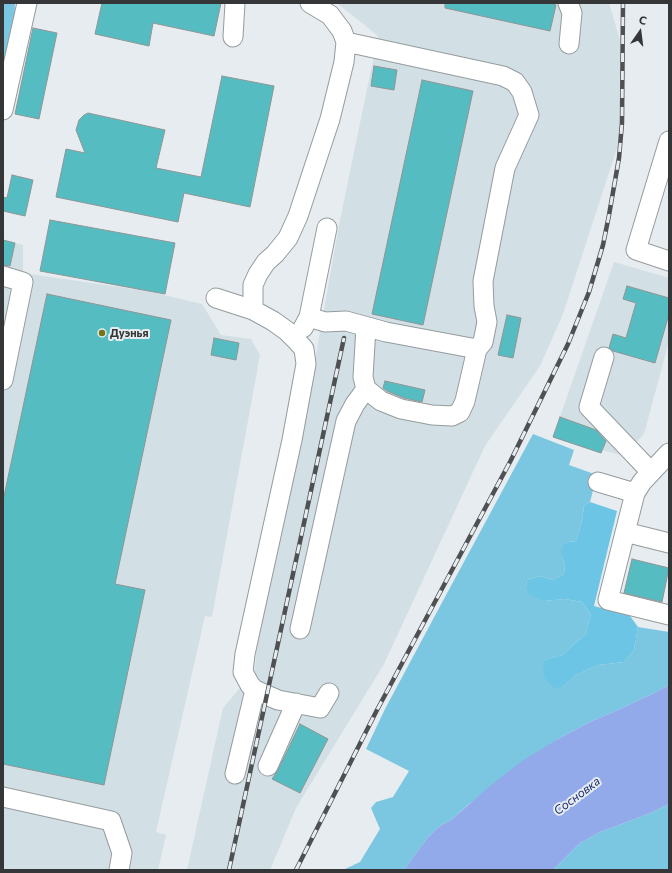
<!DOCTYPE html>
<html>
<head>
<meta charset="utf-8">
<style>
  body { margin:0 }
  #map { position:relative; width:672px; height:873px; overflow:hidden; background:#e6ecef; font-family:Commissioner,sans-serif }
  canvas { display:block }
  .frame { position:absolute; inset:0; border:4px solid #343637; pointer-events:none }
  .north { position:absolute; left:620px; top:12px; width:40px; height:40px; -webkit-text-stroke:3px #e6ecef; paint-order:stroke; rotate:14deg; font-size:11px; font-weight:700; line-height:16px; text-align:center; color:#343637 }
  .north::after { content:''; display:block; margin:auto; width:14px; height:18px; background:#343637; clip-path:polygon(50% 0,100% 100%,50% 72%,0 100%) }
</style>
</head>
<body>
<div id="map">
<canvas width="672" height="873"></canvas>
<div class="frame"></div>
<div class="north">С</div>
</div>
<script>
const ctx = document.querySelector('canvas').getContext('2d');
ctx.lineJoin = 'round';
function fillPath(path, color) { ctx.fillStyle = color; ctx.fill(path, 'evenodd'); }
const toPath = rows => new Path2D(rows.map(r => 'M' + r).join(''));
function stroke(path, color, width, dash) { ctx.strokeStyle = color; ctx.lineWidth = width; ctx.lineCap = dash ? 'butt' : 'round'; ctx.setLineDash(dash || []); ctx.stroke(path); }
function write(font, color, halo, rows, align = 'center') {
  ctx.font = font + ' Commissioner,sans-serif'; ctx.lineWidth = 4; ctx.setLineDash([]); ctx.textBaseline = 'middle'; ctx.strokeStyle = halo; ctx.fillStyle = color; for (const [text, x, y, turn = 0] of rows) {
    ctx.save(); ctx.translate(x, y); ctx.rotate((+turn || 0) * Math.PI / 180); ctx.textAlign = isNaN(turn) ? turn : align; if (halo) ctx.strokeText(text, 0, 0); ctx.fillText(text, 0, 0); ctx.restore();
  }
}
fillPath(toPath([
  [337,3,609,3,622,47,620,139,563,314,540,366,485,446,384,664,296,808,270,870,187,870,223,708,255,670,257,638,302,433,340,220,378,36],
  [3,240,23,245,23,273,147,291,202,304,221,335,251,339,260,355,212,617,205,616,156,832,166,835,158,870,3,870],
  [614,262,669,278,669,341,644,434,624,456,603,450,601,453,553,437]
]), '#d2e0e6');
fillPath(toPath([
  [3,3,15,3,14,27,3,66],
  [533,434,574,450,569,465,597,475,590,502,584,506,582,521,576,541,568,542,561,555,565,564,564,574,553,580,540,576,527,580,526,587,544,601,565,599,582,602,591,614,586,634,572,646,562,655,545,660,547,683,557,688,564,686,576,675,598,665,624,662,634,650,638,627,669,632,669,685,654,693,618,710,590,722,558,739,469,804,451,820,440,826,428,837,404,870,343,870,360,862,380,829,371,808,376,802,393,797,409,771,366,749,385,709,445,597],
  [669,804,669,870,553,870,580,843,600,832,648,814]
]), '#7bc6e1');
fillPath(toPath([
  [590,502,617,511,594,606,630,616,638,627,634,650,624,662,598,665,576,675,564,686,557,689,547,683,543,671,545,660,562,655,572,646,586,634,591,614,582,602,565,599,544,601,530,595,526,587,527,580,540,576,553,580,564,574,565,564,561,555,562,547,568,542,576,541,582,521,584,506]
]), '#6cc5e4');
fillPath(toPath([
  [669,685,669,804,648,814,600,832,580,843,553,870,404,870,428,837,440,826,451,820,490,786,522,761,558,739,590,722,618,710,654,693]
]), '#92aaea');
const building = toPath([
  [102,3,221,3,214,36,153,23,149,46,95,34,102,3],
  [445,3,549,3,556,5,550,31,445,8,445,3],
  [33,28,57,33,39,119,15,114,33,28],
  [374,66,397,70,394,90,371,86,374,66],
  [222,76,274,86,250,207,184,193,178,222,56,197,66,149,85,153,76,130,79,120,84,115,88,113,165,130,156,168,201,177,222,76],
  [422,80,473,91,423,325,372,314,422,80],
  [12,175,33,180,25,216,3,211,3,197,7,198,12,175],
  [50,220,175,243,165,294,40,271,50,220],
  [3,240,15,243,10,266,3,265,3,240],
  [627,286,669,298,669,314,655,363,613,351,609,348,613,334,626,338,636,303,623,299,627,286],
  [47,294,171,320,115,584,145,590,104,785,3,764,3,501,47,294],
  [507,315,521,318,513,358,498,355,507,315],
  [214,338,239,343,236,360,211,355,214,338],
  [385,381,425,390,422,402,404,398,387,391,383,388,385,381],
  [560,417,596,430,606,441,601,453,553,437,560,417],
  [632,559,669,568,662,602,624,593,632,559],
  [300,724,328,739,300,793,272,779,278,770,300,724]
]);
fillPath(building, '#55bdc2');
stroke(building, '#8f9595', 1);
const minor = toPath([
  [310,3,330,15,342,31,346,42,344,62,330,119,298,216,288,238,275,254,266,262,258,274,253,285,253,310,273,321,287,331,296,340,304,349,306,364,292,440,245,654,243,672,250,685,255,690,278,700,320,708,329,693],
  [568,3,572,13,569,44],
  [233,37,235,3],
  [346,42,503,76,515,82,522,92,529,115,505,168,483,281,484,306,487,322,483,342,477,349,465,401,460,412,452,416,432,415,401,409,381,401,366,389,363,377,366,327],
  [3,110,27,3],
  [669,141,636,250,669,261],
  [3,276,23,282,3,380],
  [216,298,253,310],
  [309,317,325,322,346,321,386,332,477,349],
  [303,328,309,317,327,228],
  [604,357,589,407,651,472],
  [669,453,642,482,635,493,608,600,669,615],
  [598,482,635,493],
  [625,532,669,543],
  [300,629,346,421,355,404,366,389],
  [268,766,296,703],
  [235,774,255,690],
  [3,797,111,821,122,853,119,870]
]);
stroke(minor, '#959b9d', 21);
stroke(minor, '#fff', 19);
const rail = toPath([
  [229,870,344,338],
  [296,870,377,710,511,460,568,344,589,292,603,245,609,215,619,158,622,123,623,3]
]);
stroke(rail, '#4e5052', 4.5);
stroke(rail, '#e6ecef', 3, [9]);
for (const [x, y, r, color] of [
  [102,333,4,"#767419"]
]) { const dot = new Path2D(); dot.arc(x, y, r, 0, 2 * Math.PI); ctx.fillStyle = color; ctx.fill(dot); stroke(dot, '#e6ecef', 1.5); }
write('bold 11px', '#343637', '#e6ecef', [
  ["Дуэнья",110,333]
], 'left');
write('italic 12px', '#192b73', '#e6ecef', [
  ["Сосновка",577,796,-37]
]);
</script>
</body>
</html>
